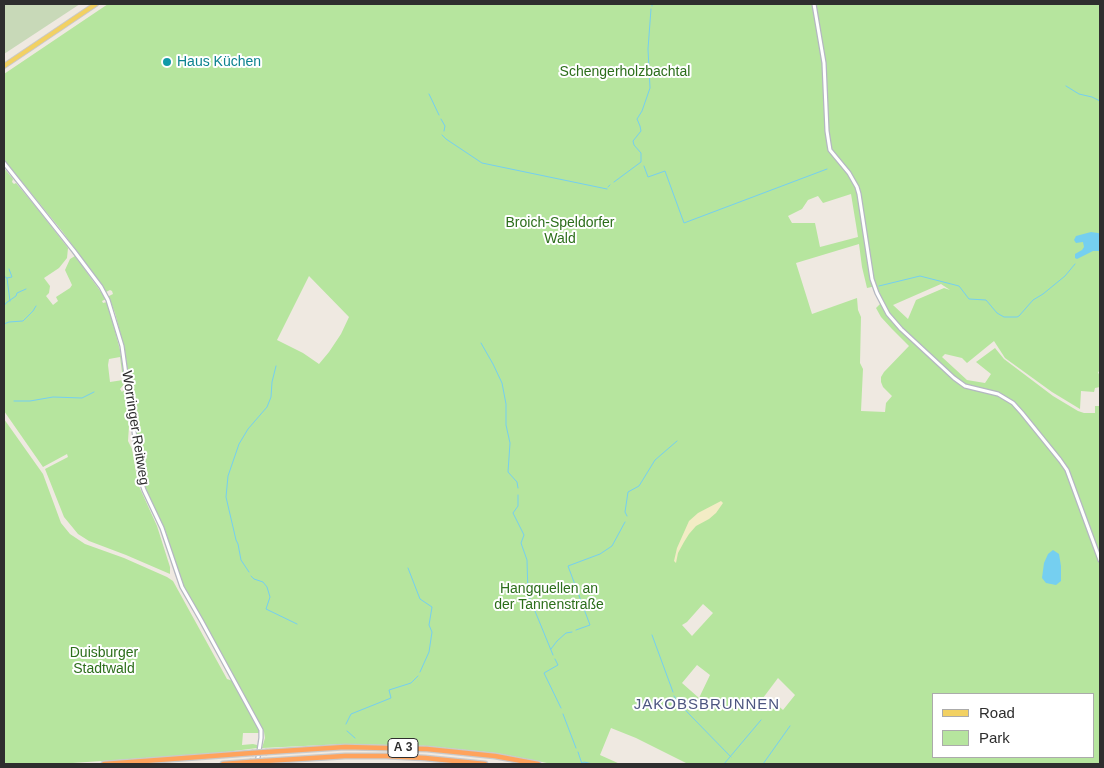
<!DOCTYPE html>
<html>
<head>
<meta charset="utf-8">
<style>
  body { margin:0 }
  #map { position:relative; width:1104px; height:768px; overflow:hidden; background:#efe9e1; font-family:Helvetica,sans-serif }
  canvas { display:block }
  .frame { position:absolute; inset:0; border:5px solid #2e2e2e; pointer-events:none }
  .legend { position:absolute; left:932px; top:693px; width:162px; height:65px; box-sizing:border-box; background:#fff; border:1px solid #ababab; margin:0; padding:6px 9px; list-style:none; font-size:15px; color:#2e2e2e }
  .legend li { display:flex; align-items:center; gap:10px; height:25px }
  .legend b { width:25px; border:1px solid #ababab }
</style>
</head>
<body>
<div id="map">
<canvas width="1104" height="768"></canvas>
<div class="frame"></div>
<ul class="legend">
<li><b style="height:6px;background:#f2d163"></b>Road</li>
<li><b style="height:14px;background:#b6e59e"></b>Park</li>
</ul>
</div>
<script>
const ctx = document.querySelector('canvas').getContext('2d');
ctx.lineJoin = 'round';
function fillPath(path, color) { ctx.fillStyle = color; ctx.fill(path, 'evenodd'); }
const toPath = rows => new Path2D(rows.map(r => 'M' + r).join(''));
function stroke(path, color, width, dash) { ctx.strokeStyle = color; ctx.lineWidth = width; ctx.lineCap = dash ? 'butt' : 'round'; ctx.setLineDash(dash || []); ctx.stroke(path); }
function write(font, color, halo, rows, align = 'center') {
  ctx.font = font + ' Helvetica,sans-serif'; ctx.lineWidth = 4; ctx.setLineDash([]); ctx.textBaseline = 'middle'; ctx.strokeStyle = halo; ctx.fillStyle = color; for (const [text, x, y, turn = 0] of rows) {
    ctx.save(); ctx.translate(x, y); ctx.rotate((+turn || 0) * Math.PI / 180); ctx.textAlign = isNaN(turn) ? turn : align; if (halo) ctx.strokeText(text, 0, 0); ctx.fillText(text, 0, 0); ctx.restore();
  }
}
fillPath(toPath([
  [108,4,1100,4,1100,371,1098,372,1100,377,1100,387,1095,388,1094,392,1081,391,1080,409,1052,392,1005,358,994,341,967,363,962,358,945,354,942,357,967,380,985,383,991,374,976,362,995,348,1004,359,1053,396,1078,411,1084,413,1095,413,1095,406,1100,406,1100,764,688,764,636,738,611,728,600,755,620,764,552,764,496,753,427,746,345,744,262,748,265,738,264,732,187,594,176,569,166,532,146,490,142,480,125,351,115,313,109,298,109,296,113,294,112,291,110,290,106,292,62,231,4,160,4,74],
  [851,194,858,237,820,247,815,223,792,223,788,216,802,209,808,200,818,196,823,203],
  [859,244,862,267,867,288,876,286,882,302,876,308,881,317,892,329,909,346,884,372,881,377,881,382,883,387,892,396,886,403,885,412,861,411,863,369,860,363,861,317,858,310,857,298,812,314,796,263],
  [309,276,349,317,341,334,329,352,319,364,303,353,277,340],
  [941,284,950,290,944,288,916,300,908,319,893,305],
  [703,604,713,613,692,636,682,625,687,622],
  [697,665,710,675,699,698,682,683],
  [778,678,795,695,783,710,775,703,771,707,763,698],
  [933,694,1093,694,1093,757,933,757],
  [4,168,13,179,12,182,14,184,16,183,36,207,68,248,67,258,59,268,44,278,50,286,49,293,46,296,53,305,58,301,56,297,70,288,72,285,65,270,70,259,75,256,106,299,102,301,103,303,107,302,108,304,120,350,125,383,120,389,122,392,125,388,129,426,128,441,132,449,138,484,157,526,170,567,170,574,126,555,89,541,78,534,64,517,45,469,68,457,67,454,43,467,4,411,4,400,6,398,4,400],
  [120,357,123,380,110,382,108,365,109,359],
  [4,419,43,474,61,523,70,534,85,544,124,558,167,577,173,581,227,679,233,681,262,734,259,733,243,733,242,745,253,744,257,745,257,748,218,753,58,764,4,764]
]), '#b6e59e');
fillPath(toPath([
  [721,501,723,503,716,513,709,519,696,526,689,534,684,542,678,553,676,563,674,561,677,548,689,521,698,513]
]), '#f3ecc5');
fillPath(toPath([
  [4,4,80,4,4,54]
]), '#c8d9b8');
fillPath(toPath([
  [1091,232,1098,233,1100,234,1100,251,1093,251,1077,259,1075,258,1075,254,1082,250,1084,247,1083,242,1076,243,1074,240,1076,236],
  [1053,550,1059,554,1061,566,1061,581,1056,585,1046,583,1042,578,1044,563,1048,554]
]), '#75cff0');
stroke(toPath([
  [652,6,652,4],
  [1066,86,1079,94,1092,97,1100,101],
  [429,94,439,115],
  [441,119,445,126,444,131],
  [442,135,446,139,482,163,607,189],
  [644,166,648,177,665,171,684,223,827,169],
  [614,182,641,162,641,153,634,145,633,141,641,131,640,126,637,119,642,111,650,88,648,49,651,9],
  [608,187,610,185],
  [4,276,7,278,10,301],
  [7,278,12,277,9,269],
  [879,286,920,276,959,286,969,299,986,300,997,313,1004,317,1017,317,1019,316,1033,300,1043,294,1065,276,1075,264],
  [4,306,6,303,16,296,17,293,26,289],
  [4,324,9,322,23,321,33,311,36,306],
  [481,343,493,364,502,383,506,404,506,425,510,443,508,472,517,482,518,488],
  [14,401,30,401,53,397,82,398,94,392],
  [518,495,518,506,513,513,524,535,521,543,527,560,528,594,553,655],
  [627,516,625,512,628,492,639,486,655,460,677,441],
  [408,568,420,599,432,607,429,625,432,632,429,652,420,672],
  [249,572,241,560,238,544,236,540,226,497,228,476,239,444,248,429,267,407,271,397,272,382,276,366],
  [251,576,254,579,263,582,267,587,270,597,266,609,297,624],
  [576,630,590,625,568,566,600,554,612,546,625,522],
  [652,635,673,692],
  [551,649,557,641,566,633,572,632],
  [555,659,558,665,544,673,561,708],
  [674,696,678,702,690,715,731,757],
  [563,714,576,748],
  [346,724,351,714,391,698,389,690,411,683,418,676],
  [347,731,355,738],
  [578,752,582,764],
  [582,763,584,762,593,764],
  [724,764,761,720],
  [763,764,790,726]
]), '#75cff0', 1);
const minor = toPath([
  [814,4,824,63,827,131,829,144,830,150,849,173,857,187,859,194,872,279,877,293,888,314,901,329,954,378,965,386,998,394,1013,403,1022,413,1060,460,1067,470,1100,560],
  [4,163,74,251,101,287,108,300,122,346,141,481,144,490,162,528,182,587,201,620,261,730,261,738,257,764]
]);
const major = toPath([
  [4,66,96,4]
]);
const highway = toPath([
  [267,752,345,747,427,749,495,756,538,764],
  [265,761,345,756,386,756,425,758,485,764],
  [104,764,252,753],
  [223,764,250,762]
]);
stroke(minor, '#b4b7c1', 5.5);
stroke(major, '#c9c9c9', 6);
stroke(highway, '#c9c9c9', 7);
stroke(minor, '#fff', 3);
stroke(major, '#f2d163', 4);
stroke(highway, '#ffa35c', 4.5);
const highwayBridge = toPath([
  [252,753,267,752],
  [250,762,265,761]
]);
stroke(highwayBridge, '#c9c9c9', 7, []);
stroke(highwayBridge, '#ffa35c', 4.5);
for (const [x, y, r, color] of [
  [167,62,5,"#0f9aa8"]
]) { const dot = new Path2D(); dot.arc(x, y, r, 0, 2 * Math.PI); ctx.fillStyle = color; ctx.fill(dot); stroke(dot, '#fff', 2); }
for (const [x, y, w] of [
  [403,748,30]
]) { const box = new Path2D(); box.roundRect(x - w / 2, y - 9.5, w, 19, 4); ctx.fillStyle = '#fff'; ctx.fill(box); stroke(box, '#2e2e2e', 1); }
write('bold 12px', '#2e2e2e', null, [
  ["A 3",403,748]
]);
write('14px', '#0d838f', '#fff', [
  ["Haus Küchen",177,62]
], 'left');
write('14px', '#2c6e1b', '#fff', [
  ["Schengerholzbachtal",625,72],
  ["Broich-Speldorfer",560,223],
  ["Wald",560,239],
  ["Hangquellen an",549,589],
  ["der Tannenstraße",549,605],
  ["Duisburger",104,653],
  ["Stadtwald",104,669]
]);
write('14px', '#2e2e2e', '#fff', [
  ["Worringer Reitweg",135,428,81]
]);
ctx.letterSpacing = '1px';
write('15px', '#4d5680', '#fff', [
  ["JAKOBSBRUNNEN",707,705]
]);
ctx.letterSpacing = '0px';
</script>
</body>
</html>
